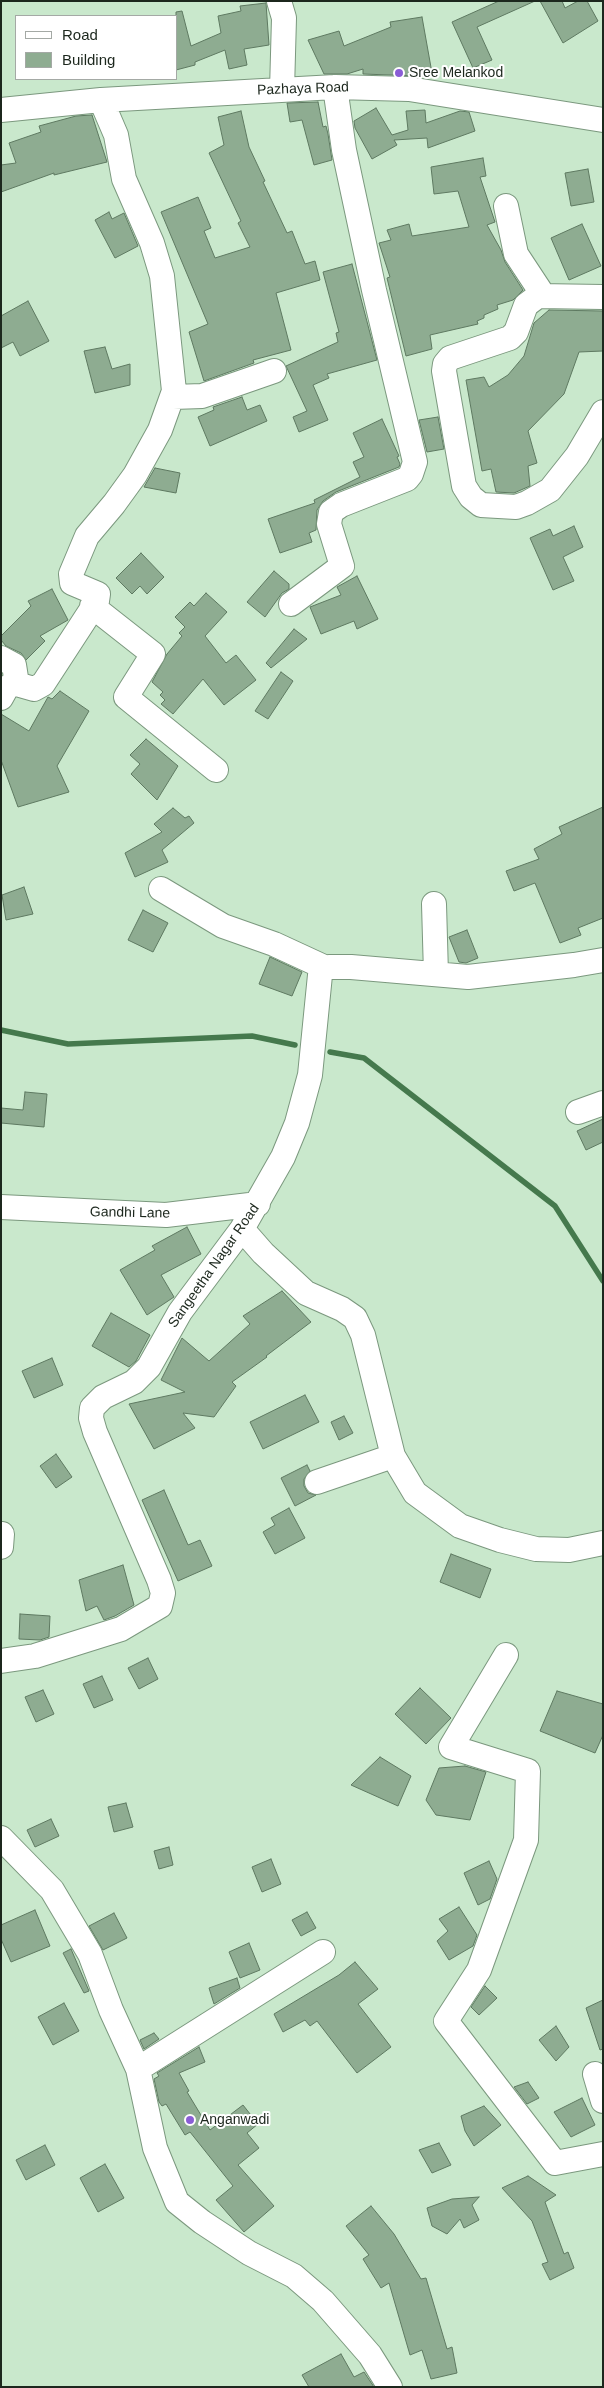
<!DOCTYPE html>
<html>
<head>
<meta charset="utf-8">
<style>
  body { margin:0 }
  #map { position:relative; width:604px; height:2388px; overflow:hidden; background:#c9e8cc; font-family:Arial,sans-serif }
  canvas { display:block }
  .frame { position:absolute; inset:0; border:2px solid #1c271d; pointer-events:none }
  .legend { position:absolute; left:15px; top:15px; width:162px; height:65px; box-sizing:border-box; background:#fff; border:1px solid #a4a9a5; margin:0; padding:6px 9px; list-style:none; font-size:15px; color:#1c271d }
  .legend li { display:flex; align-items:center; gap:10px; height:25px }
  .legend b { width:25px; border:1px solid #a4a9a5 }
</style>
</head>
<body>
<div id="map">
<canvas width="604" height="2388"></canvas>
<div class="frame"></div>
<ul class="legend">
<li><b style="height:6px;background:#fff"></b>Road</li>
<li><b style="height:14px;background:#8eac91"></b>Building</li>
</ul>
</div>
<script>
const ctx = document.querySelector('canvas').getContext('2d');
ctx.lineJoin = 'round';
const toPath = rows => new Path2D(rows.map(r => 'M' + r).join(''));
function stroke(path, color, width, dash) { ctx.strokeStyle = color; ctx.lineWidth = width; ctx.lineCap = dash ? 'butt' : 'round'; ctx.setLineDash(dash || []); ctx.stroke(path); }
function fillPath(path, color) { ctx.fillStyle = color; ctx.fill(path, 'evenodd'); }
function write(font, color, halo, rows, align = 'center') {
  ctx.font = font + ' Arial,sans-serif'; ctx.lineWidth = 4; ctx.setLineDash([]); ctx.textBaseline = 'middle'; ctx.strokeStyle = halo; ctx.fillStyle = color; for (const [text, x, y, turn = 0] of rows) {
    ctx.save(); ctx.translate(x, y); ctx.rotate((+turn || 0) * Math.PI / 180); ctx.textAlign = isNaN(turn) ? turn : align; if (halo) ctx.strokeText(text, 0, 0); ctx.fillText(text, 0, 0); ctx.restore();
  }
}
stroke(toPath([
  [1,1030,68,1044,252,1036,295,1045],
  [330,1052,364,1058,555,1206,603,1281]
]), '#45794d', 5.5);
const building = toPath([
  [499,1,535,1,477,27,492,60,473,68,452,22,499,1],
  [540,1,562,1,565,8,578,1,587,1,598,21,563,43,540,1],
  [266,3,269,45,244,49,247,65,229,69,225,50,195,62,195,65,176,70,176,12,182,11,191,46,221,33,218,16,241,11,240,6,266,3],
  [422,17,432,73,417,76,363,74,363,69,347,74,324,74,308,40,339,31,344,46,391,27,390,22,422,17],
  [318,102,323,127,326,126,328,134,332,160,314,165,302,120,290,122,287,103,318,102],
  [376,108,392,135,408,130,406,111,425,110,426,123,460,111,469,112,475,131,428,148,427,138,394,140,397,145,372,159,355,128,354,121,376,108],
  [241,111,249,147,265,181,263,182,287,233,292,231,305,264,315,261,320,280,276,293,291,350,253,360,254,363,204,381,189,332,208,324,161,212,198,197,211,228,204,231,215,258,250,247,238,223,241,221,209,153,224,145,218,117,241,111],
  [92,115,107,162,54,175,54,173,1,192,1,165,16,163,9,143,41,132,39,126,76,116,92,115],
  [483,158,486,176,480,177,495,222,487,225,501,250,505,262,523,290,513,300,497,305,498,309,484,315,484,318,477,321,478,324,430,335,432,349,406,356,387,278,390,277,379,243,391,240,387,230,409,224,412,236,469,227,458,191,434,194,431,167,483,158],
  [588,169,594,202,571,206,565,173,588,169],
  [109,212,112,219,124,213,138,246,115,258,95,220,109,212],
  [582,224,601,266,569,280,551,238,582,224],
  [352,264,377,360,327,374,329,378,313,385,328,420,299,432,293,417,307,411,286,366,338,342,336,333,339,332,323,272,352,264],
  [28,301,49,341,20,356,13,342,1,348,1,316,28,301],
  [549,310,603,311,603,351,579,352,564,394,528,431,537,463,528,466,530,486,514,493,496,492,491,469,482,471,466,380,484,377,489,387,508,375,524,356,534,323,549,310],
  [105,347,112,369,130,364,130,385,95,393,84,351,105,347],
  [242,397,247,410,260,405,267,421,210,446,198,417,214,410,213,407,242,397],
  [438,417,444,449,427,452,419,420,438,417],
  [382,419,399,456,397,457,400,464,399,467,336,492,323,501,317,510,316,530,309,533,312,542,280,553,268,519,315,503,314,500,360,477,353,462,364,457,353,433,382,419],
  [155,468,180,473,176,493,144,487,155,468],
  [574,526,583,547,563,557,574,581,553,590,530,538,550,529,553,536,574,526],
  [141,553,164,577,147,594,140,586,132,594,116,578,141,553],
  [274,571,289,584,289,589,282,593,265,617,247,602,274,571],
  [357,576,378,619,357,629,354,621,321,634,310,607,341,595,337,587,357,576],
  [52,589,68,620,40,636,45,641,26,660,21,653,6,646,1,640,1,636,31,606,28,601,52,589],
  [206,593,227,612,205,636,226,663,236,655,256,680,224,705,203,679,173,714,161,704,165,700,160,695,163,692,152,682,167,654,182,636,179,633,185,627,175,617,190,602,194,606,206,593],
  [294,629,307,639,271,668,266,663,294,629],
  [281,672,293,681,268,719,255,711,281,672],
  [60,691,89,711,57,766,69,792,18,807,1,760,1,714,29,731,48,697,52,699,60,691],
  [146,739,178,766,157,800,131,774,140,764,130,755,146,739],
  [603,807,603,918,578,928,581,935,560,943,535,883,514,891,506,871,539,859,534,849,562,834,559,827,603,807],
  [173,808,185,818,189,816,194,823,162,850,168,862,135,877,125,853,162,832,154,824,173,808],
  [24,887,33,914,6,920,2,895,24,887],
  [143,910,168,923,153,952,128,940,143,910],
  [467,930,478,958,466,963,459,962,449,937,467,930],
  [270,957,302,972,292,996,259,984,270,957],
  [25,1092,47,1094,44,1127,1,1123,1,1108,23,1110,25,1092],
  [603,1119,603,1142,586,1150,577,1131,603,1119],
  [187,1227,201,1254,161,1275,174,1297,147,1315,120,1270,155,1250,152,1246,187,1227],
  [282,1291,311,1322,266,1356,267,1357,232,1382,236,1386,214,1417,183,1413,195,1428,154,1449,129,1404,185,1392,161,1380,182,1338,209,1361,250,1324,243,1316,282,1291],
  [111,1313,150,1335,136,1361,129,1367,92,1346,111,1313],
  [52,1358,63,1385,34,1398,22,1371,52,1358],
  [305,1395,319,1422,263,1449,250,1422,305,1395],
  [344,1416,353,1433,339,1440,331,1422,344,1416],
  [56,1454,72,1477,56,1488,40,1466,56,1454],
  [307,1465,310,1471,304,1479,304,1486,308,1493,316,1495,295,1506,281,1478,307,1465],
  [164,1490,188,1545,200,1540,212,1566,178,1581,142,1500,164,1490],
  [289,1508,305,1538,275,1554,263,1532,275,1525,271,1518,289,1508],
  [451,1554,491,1569,480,1598,440,1582,451,1554],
  [123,1565,134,1605,115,1616,104,1620,97,1606,86,1611,79,1580,123,1565],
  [20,1614,50,1616,49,1637,40,1640,19,1639,20,1614],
  [148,1658,158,1679,139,1689,128,1668,148,1658],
  [102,1676,113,1700,94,1708,83,1684,102,1676],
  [420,1688,451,1718,426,1744,395,1714,420,1688],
  [43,1690,54,1714,36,1722,25,1697,43,1690],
  [557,1691,603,1704,603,1735,595,1753,540,1731,557,1691],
  [380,1757,411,1776,398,1806,351,1785,380,1757],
  [465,1766,486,1772,470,1820,436,1815,426,1800,439,1768,465,1766],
  [126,1803,133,1827,114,1832,108,1807,126,1803],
  [51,1819,59,1836,35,1847,27,1830,51,1819],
  [169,1847,173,1865,159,1869,154,1851,169,1847],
  [271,1859,281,1884,262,1892,252,1867,271,1859],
  [489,1861,497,1879,490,1899,478,1905,464,1873,489,1861],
  [459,1907,477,1935,473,1946,449,1960,437,1941,448,1931,439,1919,459,1907],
  [35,1910,50,1946,11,1962,1,1939,1,1925,35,1910],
  [307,1912,316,1928,301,1936,292,1920,307,1912],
  [114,1913,127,1938,103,1950,89,1926,114,1913],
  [249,1943,260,1970,240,1978,229,1952,249,1943],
  [71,1949,89,1991,84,1993,63,1953,71,1949],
  [355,1962,378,1989,358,2004,391,2047,357,2073,317,2021,310,2026,305,2020,283,2032,274,2014,339,1975,355,1962],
  [237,1978,240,1988,214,2004,209,1988,237,1978],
  [485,1986,497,1998,479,2015,471,2007,485,1986],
  [603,2000,603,2049,600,2050,586,2008,603,2000],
  [64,2003,79,2031,53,2045,38,2017,64,2003],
  [556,2026,569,2047,556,2061,539,2040,556,2026],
  [154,2033,159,2039,144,2049,140,2040,154,2033],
  [199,2047,205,2062,179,2073,189,2091,187,2092,210,2130,243,2105,258,2124,247,2133,259,2148,238,2165,274,2206,244,2232,216,2200,233,2186,190,2132,185,2135,166,2104,162,2106,159,2102,154,2079,159,2076,157,2073,199,2047],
  [528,2082,539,2098,527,2104,514,2087,528,2082],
  [582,2098,595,2125,571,2137,554,2112,582,2098],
  [484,2106,501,2125,474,2146,465,2131,461,2116,484,2106],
  [439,2143,451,2165,432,2173,419,2150,439,2143],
  [45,2145,55,2165,26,2180,16,2160,45,2145],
  [105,2164,124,2198,98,2212,80,2178,105,2164],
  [528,2176,556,2195,545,2202,564,2254,568,2252,574,2268,550,2280,542,2264,548,2262,532,2221,502,2188,528,2176],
  [479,2197,472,2205,479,2220,464,2228,460,2219,447,2234,432,2226,427,2208,452,2199,479,2197],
  [371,2206,394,2234,421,2279,426,2278,447,2349,452,2347,457,2373,431,2379,422,2350,410,2355,389,2283,381,2288,363,2259,369,2255,346,2226,371,2206],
  [341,2354,354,2377,364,2372,374,2387,309,2387,302,2375,341,2354]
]);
fillPath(building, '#8eac91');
stroke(building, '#5e7961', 1);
const minor = toPath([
  [279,1,284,18,282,90],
  [1,110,101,100,335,87,409,89,603,120],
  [506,206,516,254,543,295],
  [603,297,538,296,526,305,516,332,510,338,450,358,445,364,444,371,464,486,471,497,481,505,516,507,527,503,550,490,577,456,603,412],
  [173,397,202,396,274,371],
  [291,604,342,566,329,524,331,512,341,505,407,479,411,474,415,462,374,290,344,150,335,87],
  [92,606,153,654,126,697,216,770],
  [1,658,14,665,17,684],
  [1,698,6,689,13,683,34,689,43,684,97,601,98,594,72,583,71,574,87,536,114,504,135,475,160,430,174,391,162,276,152,243,124,179,116,135,101,100],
  [161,889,223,926,274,944,326,968],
  [434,904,436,974],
  [578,1112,603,1103],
  [1,1207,166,1215,258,1204],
  [242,1229,263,1253,306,1293,342,1309,355,1318,363,1335,393,1456,415,1493,460,1526,500,1540,536,1549,569,1550,603,1543],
  [317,1482,393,1456],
  [1,1547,2,1534],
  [506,1655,451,1747,528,1771,526,1840,479,1970,446,2021,555,2163,603,2154],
  [1,1661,35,1656,121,1629,160,1606,163,1593,159,1580,95,1432,91,1418,92,1408,103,1397,134,1382,149,1367,180,1312,242,1229,283,1157,297,1123,310,1075,320,975,323,970,329,967,351,967,468,977,574,965,603,960],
  [1,1838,52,1890,90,1954,111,2010,138,2069,155,2148,177,2202,202,2222,249,2253,294,2276,323,2301,370,2355,390,2387],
  [138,2069,323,1952],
  [595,2074,603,2101]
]);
stroke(minor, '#7b987e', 26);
stroke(minor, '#fff', 24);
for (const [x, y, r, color] of [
  [399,73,5,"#8a5dd6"],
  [190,2120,5,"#8a5dd6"]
]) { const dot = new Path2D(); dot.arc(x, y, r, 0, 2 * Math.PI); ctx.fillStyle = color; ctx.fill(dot); stroke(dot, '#fff', 2); }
write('14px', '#1c271d', '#fff', [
  ["Sree Melankod",409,73],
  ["Anganwadi",200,2120]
], 'left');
write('14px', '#1c271d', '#fff', [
  ["Pazhaya Road",303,89,-2],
  ["Gandhi Lane",130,1213,1],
  ["Sangeetha Nagar Road",214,1266,-55]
]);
</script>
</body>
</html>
